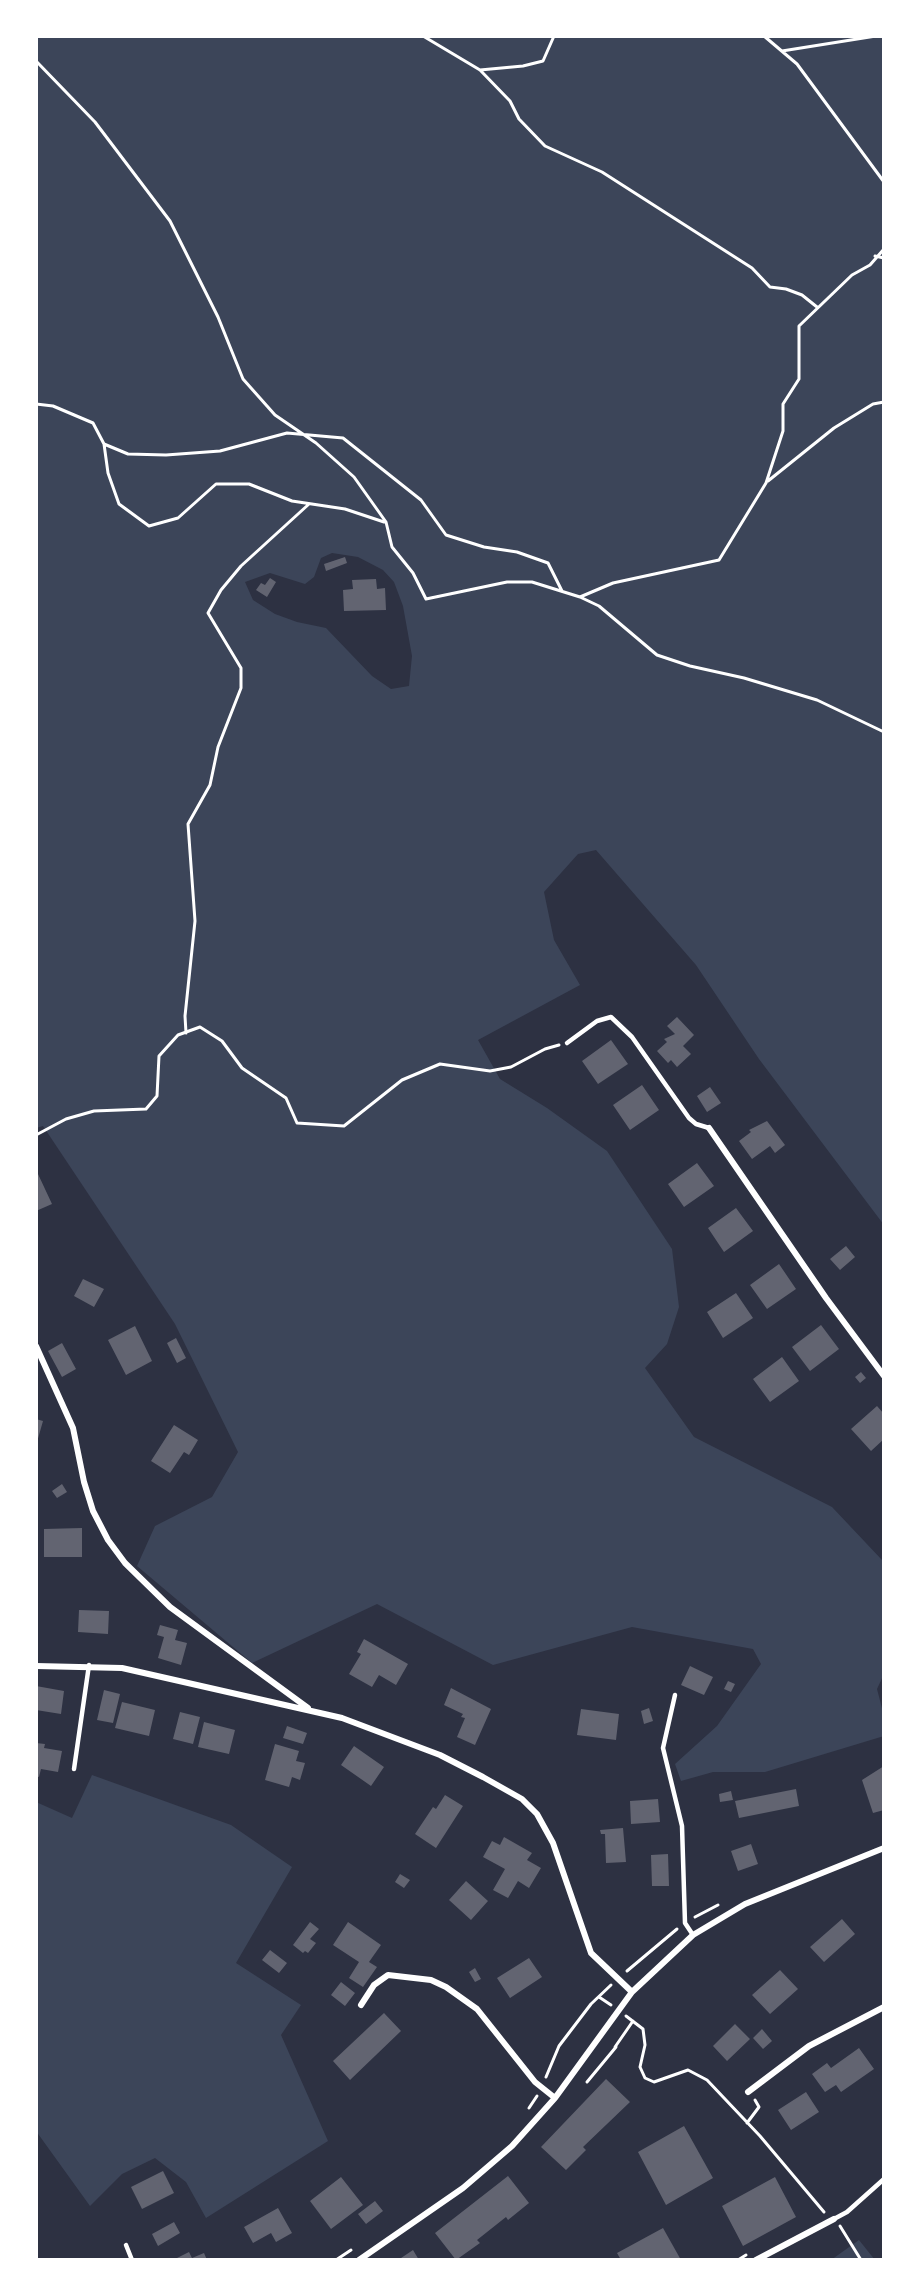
<!DOCTYPE html>
<html>
<head>
<meta charset="utf-8">
<style>
  body { margin:0 }
  #map { position:relative; width:920px; height:2296px; overflow:hidden; background:#2d3142; font-family:Literata,serif }
  canvas { display:block }
  .frame { position:absolute; inset:0; border:38px solid #fff; pointer-events:none }
</style>
</head>
<body>
<div id="map">
<canvas width="920" height="2296"></canvas>
<div class="frame"></div>
</div>
<script>
const ctx = document.querySelector('canvas').getContext('2d');
ctx.lineJoin = 'round';
function fillPath(path, color) { ctx.fillStyle = color; ctx.fill(path, 'evenodd'); }
const toPath = rows => new Path2D(rows.map(r => 'M' + r).join(''));
function stroke(path, color, width, dash) { ctx.strokeStyle = color; ctx.lineWidth = width; ctx.lineCap = dash ? 'butt' : 'round'; ctx.setLineDash(dash || []); ctx.stroke(path); }
fillPath(toPath([
  [36,36,884,36,884,1225,759,1059,696,965,596,850,578,854,544,892,554,940,580,985,478,1040,500,1079,547,1108,607,1151,672,1249,679,1307,667,1344,645,1368,694,1437,832,1507,882,1560,884,1674,877,1689,884,1716,884,1736,765,1772,713,1772,681,1781,675,1764,717,1726,761,1664,753,1649,632,1627,493,1665,377,1604,252,1663,137,1566,155,1526,212,1497,238,1452,175,1324,43,1126,36,1128],
  [332,553,358,557,383,570,394,582,403,606,412,656,409,686,391,689,372,676,326,628,297,622,275,614,253,600,245,582,270,573,305,584,314,577,321,558],
  [92,1775,231,1825,292,1867,236,1963,301,2005,281,2035,328,2141,206,2218,186,2182,155,2158,122,2174,90,2206,36,2131,36,1802,72,1818],
  [859,2240,875,2260,831,2260]
]), '#3c4559');
fillPath(toPath([
  [345,557,347,563,326,571,324,564],
  [270,578,276,582,267,597,256,590,261,583,265,585],
  [376,579,377,589,385,588,386,610,344,611,343,590,353,589,352,580],
  [677,1017,694,1035,683,1046,691,1054,677,1067,671,1060,668,1063,657,1051,667,1042,664,1039,675,1034,667,1026],
  [611,1040,628,1064,598,1084,582,1061],
  [642,1085,659,1110,630,1130,613,1105],
  [710,1087,721,1103,707,1112,697,1096],
  [767,1121,785,1145,775,1153,770,1146,752,1159,739,1141,751,1132,749,1130],
  [697,1163,714,1186,684,1207,668,1184],
  [38,1174,52,1204,36,1211,36,1175],
  [736,1208,753,1231,724,1252,708,1228],
  [846,1246,855,1257,840,1270,830,1259],
  [779,1264,796,1289,767,1309,750,1285],
  [83,1279,104,1289,94,1307,74,1296],
  [736,1293,753,1318,723,1338,707,1312],
  [821,1325,839,1349,810,1371,792,1347],
  [135,1326,152,1361,126,1375,108,1340],
  [176,1338,186,1358,177,1363,167,1343],
  [62,1343,76,1369,62,1377,48,1351],
  [782,1357,799,1381,770,1402,753,1379],
  [861,1372,866,1378,860,1383,855,1377],
  [877,1406,884,1414,884,1439,871,1451,851,1429],
  [36,1419,43,1421,37,1442,36,1442],
  [174,1425,198,1440,189,1455,184,1452,170,1473,151,1461],
  [62,1484,67,1492,57,1498,52,1491],
  [82,1528,82,1557,44,1557,44,1529],
  [79,1610,109,1611,108,1634,78,1632],
  [160,1625,178,1630,175,1640,187,1643,181,1665,158,1658,164,1637,157,1635],
  [364,1639,408,1664,396,1685,379,1675,372,1687,349,1674,361,1654,357,1652],
  [690,1666,713,1677,704,1695,681,1685],
  [728,1681,735,1684,731,1692,724,1689],
  [36,1686,64,1691,61,1714,36,1710],
  [451,1688,491,1709,475,1745,457,1737,465,1718,461,1717,463,1714,444,1705],
  [104,1690,120,1694,113,1723,97,1720],
  [122,1702,155,1710,149,1736,115,1728],
  [649,1708,653,1721,644,1724,641,1711],
  [581,1709,619,1714,616,1740,577,1735],
  [180,1712,200,1717,193,1744,173,1739],
  [204,1722,235,1730,229,1754,198,1747],
  [287,1726,307,1733,303,1744,283,1738],
  [36,1743,45,1744,44,1748,62,1751,58,1772,41,1769,39,1777,36,1776],
  [275,1744,299,1751,296,1761,305,1763,300,1780,292,1777,289,1787,265,1780],
  [354,1746,384,1767,371,1786,341,1765],
  [884,1766,884,1810,873,1813,862,1780],
  [796,1789,799,1806,739,1818,735,1801],
  [731,1791,733,1800,720,1802,719,1794],
  [445,1795,463,1806,436,1848,415,1834,433,1807,436,1809],
  [658,1799,660,1822,631,1824,630,1801],
  [623,1828,626,1862,606,1863,605,1834,601,1834,600,1830],
  [504,1837,532,1853,527,1860,541,1868,529,1888,518,1881,508,1898,493,1890,505,1869,483,1857,492,1841,500,1845],
  [751,1844,758,1864,738,1871,731,1851],
  [668,1854,669,1886,652,1886,651,1855],
  [400,1874,410,1880,404,1888,395,1882],
  [466,1881,488,1901,471,1920,449,1900],
  [842,1919,855,1934,824,1962,810,1947],
  [310,1922,319,1929,310,1939,316,1943,308,1953,305,1951,303,1953,293,1945],
  [348,1922,381,1945,369,1962,377,1967,363,1987,349,1978,359,1962,333,1945],
  [270,1950,287,1963,279,1973,262,1960],
  [529,1958,542,1977,510,1998,497,1978],
  [475,1968,481,1979,475,1982,469,1972],
  [780,1970,798,1989,770,2014,752,1995],
  [341,1982,355,1993,345,2006,331,1995],
  [384,2013,401,2031,350,2080,333,2061],
  [735,2024,750,2039,727,2061,713,2046],
  [762,2029,772,2041,763,2049,753,2038],
  [859,2048,874,2069,841,2092,836,2085,825,2092,812,2074,827,2063,831,2068],
  [606,2079,630,2102,583,2147,586,2150,566,2170,541,2147],
  [806,2092,819,2112,791,2130,778,2110],
  [684,2126,713,2178,666,2205,638,2152],
  [163,2171,174,2193,142,2209,131,2187],
  [508,2176,529,2203,508,2220,506,2217,477,2240,480,2243,456,2260,435,2233],
  [341,2177,363,2205,331,2229,310,2201],
  [775,2177,796,2217,743,2246,722,2206],
  [375,2201,383,2211,366,2224,358,2214],
  [278,2208,292,2233,276,2242,271,2233,253,2243,244,2227],
  [174,2222,180,2233,158,2246,152,2234],
  [663,2228,681,2260,621,2260,617,2253],
  [413,2250,419,2260,398,2260],
  [189,2252,192,2258,204,2253,207,2260,173,2260]
]), '#626471');
stroke(toPath([
  [423,36,480,70,510,101,519,119,545,146,602,172,752,268,770,287,786,289,802,295,817,307],
  [764,36,797,64,884,182],
  [782,51,876,36],
  [36,61,95,122,170,221,218,317,243,379,275,415,316,443,354,477,386,522,392,547,413,573,426,599,507,582,532,582,580,597,599,606,657,655,690,666,744,678,817,700,884,732],
  [480,70,523,66,543,61,554,36],
  [875,256,884,258],
  [36,404,53,406,93,423,104,444,108,473,119,504,149,526,178,518,216,484,249,484,292,501,345,509,384,522],
  [104,444,128,454,166,455,220,451,287,433,343,438,421,500,446,535,484,547,517,552,548,563,562,591],
  [768,481,834,428,873,404,884,402],
  [580,597,613,583,719,560,766,483,783,431,783,404,799,379,799,326,852,275,870,265,884,249],
  [186,1033,185,1016,195,921,188,824,210,785,218,747,241,688,241,668,208,613,221,590,241,566,309,504],
  [36,1135,66,1119,94,1111,146,1109,157,1096,159,1056,178,1035,200,1027,222,1041,242,1068,286,1098,297,1123,344,1126,402,1080,440,1064,490,1071,511,1067,545,1049,559,1045],
  [695,1917,718,1905],
  [627,1971,677,1929],
  [599,1997,611,2005],
  [626,2016,643,2029,645,2045,640,2067,645,2078,654,2082,688,2070,707,2080,760,2136,824,2212],
  [615,2047,633,2021],
  [546,2077,559,2046,591,2004,611,1985],
  [587,2082,616,2047],
  [529,2108,537,2096],
  [747,2123,759,2107,755,2100],
  [840,2226,861,2260],
  [336,2260,351,2250],
  [738,2260,746,2255]
]), '#fff', 3);
stroke(toPath([
  [567,1043,597,1021,611,1017,632,1037,689,1118,696,1124,709,1128],
  [675,1695,663,1748,682,1826,685,1923,693,1935],
  [74,1769,89,1665],
  [834,2219,847,2212,884,2179],
  [126,2245,132,2260]
]), '#fff', 4.5);
stroke(toPath([
  [709,1128,826,1298,884,1376],
  [36,1346,73,1428,84,1482,93,1511,108,1540,125,1563,170,1607,308,1708],
  [36,1666,122,1668,342,1718,440,1755,483,1777,522,1799,537,1814,553,1843,591,1953,632,1992],
  [361,2005,374,1985,388,1975,431,1980,446,1987,477,2009,535,2082,555,2098],
  [748,2092,809,2046,884,2007],
  [359,2260,463,2188,512,2146,555,2098,632,1992,693,1935,745,1904,884,1848],
  [756,2260,834,2219]
]), '#fff', 6);
</script>
</body>
</html>
